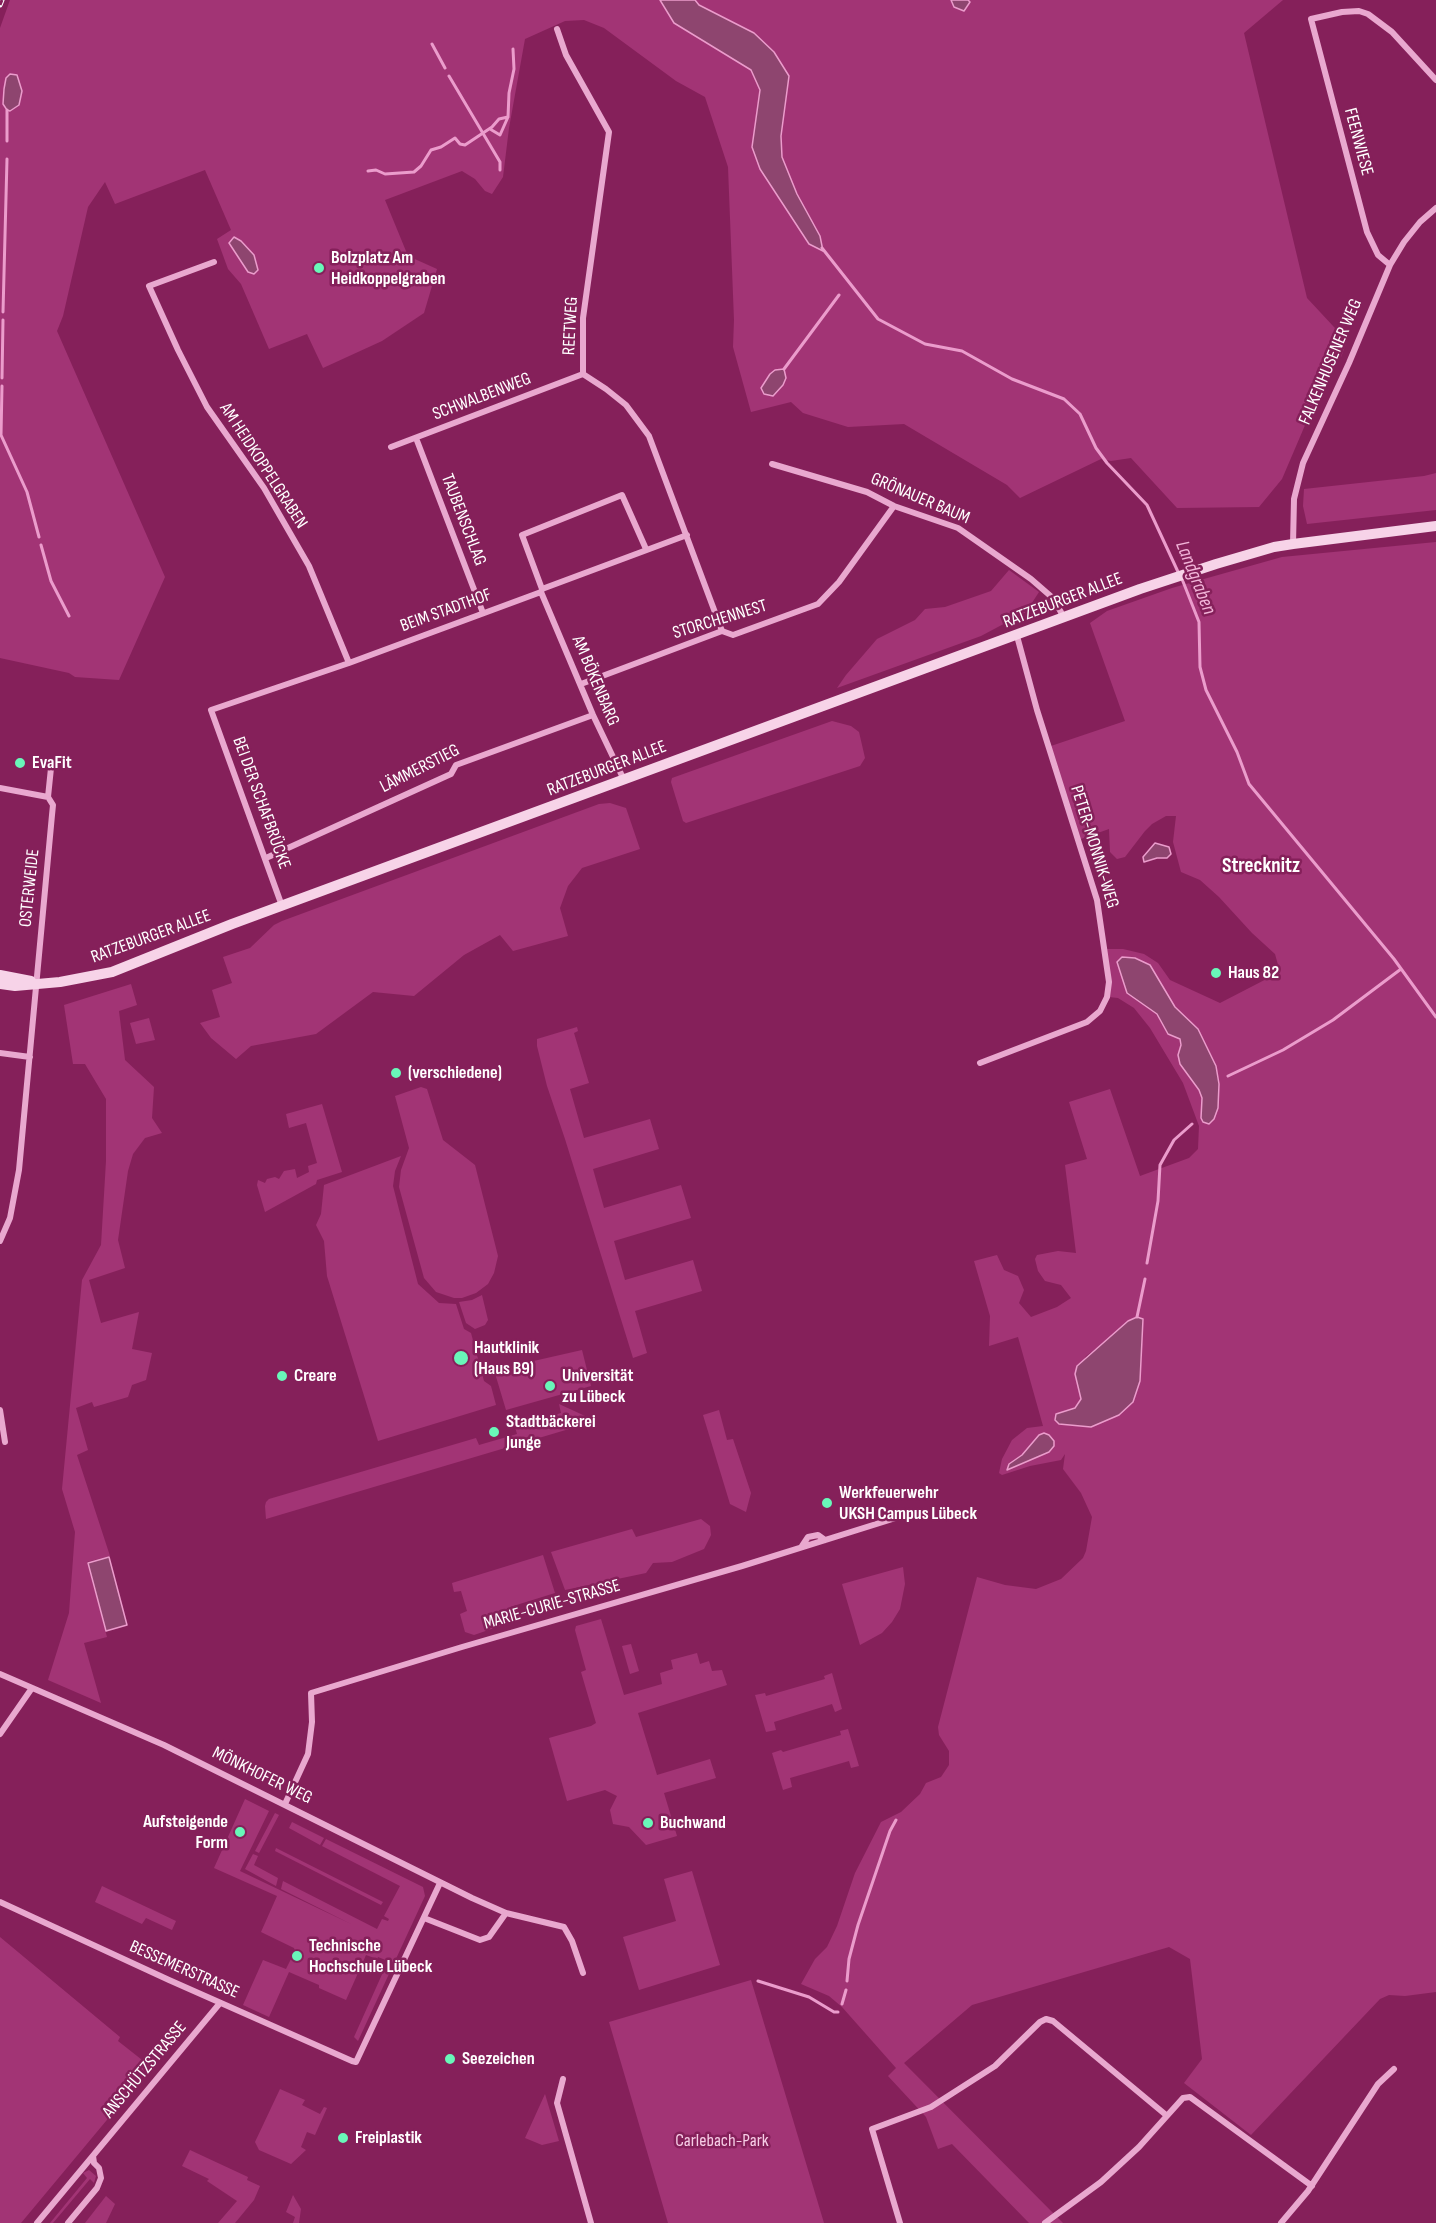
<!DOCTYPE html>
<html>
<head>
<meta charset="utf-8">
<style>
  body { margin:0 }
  canvas { display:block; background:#85205a }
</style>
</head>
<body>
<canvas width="1436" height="2223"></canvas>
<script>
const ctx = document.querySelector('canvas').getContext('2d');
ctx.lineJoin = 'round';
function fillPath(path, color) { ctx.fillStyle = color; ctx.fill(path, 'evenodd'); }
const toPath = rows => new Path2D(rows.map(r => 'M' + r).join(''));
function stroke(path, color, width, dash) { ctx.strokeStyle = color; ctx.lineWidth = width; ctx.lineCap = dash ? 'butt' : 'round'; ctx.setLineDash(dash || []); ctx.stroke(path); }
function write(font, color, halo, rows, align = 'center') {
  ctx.font = font + ' "Sofia Sans Condensed",sans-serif'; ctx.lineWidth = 5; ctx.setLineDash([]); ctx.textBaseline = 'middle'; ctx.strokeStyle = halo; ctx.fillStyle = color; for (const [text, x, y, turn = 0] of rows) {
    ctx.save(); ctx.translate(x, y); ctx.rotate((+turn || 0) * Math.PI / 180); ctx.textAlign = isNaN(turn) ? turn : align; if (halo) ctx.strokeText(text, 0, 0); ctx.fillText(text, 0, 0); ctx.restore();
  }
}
fillPath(toPath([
  [10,0,660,0,674,23,751,70,760,90,752,147,797,194,782,157,781,136,789,76,699,5,695,0,1283,0,1244,33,1307,298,1347,341,1341,357,1335,355,1282,479,1259,507,1177,508,1131,458,1111,461,1101,459,1020,498,1007,485,904,424,848,427,803,413,791,402,751,412,733,347,734,320,728,167,705,97,676,81,604,28,584,20,565,21,525,39,509,128,503,177,492,194,485,191,475,179,462,171,385,200,408,256,437,269,424,313,382,341,323,368,307,334,269,349,241,284,228,269,217,239,231,230,205,170,115,204,105,182,88,207,63,316,57,331,165,577,119,680,75,677,69,673,0,658,0,28],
  [1436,473,1436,510,1307,524,1303,506,1304,489,1424,476],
  [1436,542,1436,1992,1405,1996,1389,1995,1380,1999,1251,2135,1184,2083,1202,2059,1190,1959,1169,1947,972,2005,904,2063,1063,2223,1029,2223,952,2144,938,2149,926,2117,888,2076,896,2068,842,2007,829,1996,801,1984,815,1959,827,1947,837,1926,855,1873,881,1822,901,1812,920,1794,926,1783,941,1777,949,1765,949,1751,939,1735,938,1727,977,1577,1005,1585,1036,1589,1061,1579,1083,1558,1086,1551,1092,1517,1081,1493,1063,1469,1065,1454,1061,1460,1030,1466,1002,1475,999,1473,1002,1459,1012,1440,1027,1428,1043,1426,1018,1337,989,1346,990,1316,974,1261,997,1255,1004,1270,1018,1276,1024,1290,1019,1303,1031,1317,1057,1307,1071,1298,1061,1285,1045,1281,1038,1271,1035,1259,1037,1255,1058,1251,1076,1253,1065,1165,1087,1159,1069,1102,1110,1089,1140,1176,1189,1158,1198,1149,1199,1126,1183,1083,1150,1028,1134,1008,1118,998,1109,997,1105,949,1123,949,1144,954,1158,963,1170,980,1220,1003,1280,972,1275,954,1252,933,1219,897,1200,880,1181,872,1173,842,1176,816,1166,816,1152,824,1145,831,1125,857,1117,859,1110,852,1109,829,1078,840,1048,747,1125,721,1090,623,1107,611,1172,588,1282,557],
  [1150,965,1175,1007,1198,1029,1216,1066,1219,1084,1201,1118,1202,1098,1199,1090,1180,1064,1178,1055,1181,1045,1180,1039,1168,1034,1157,1014],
  [1143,1319,1140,1381,1091,1427,1059,1424,1056,1414,1075,1408,1081,1399,1075,1374,1086,1356,1105,1342],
  [1009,570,1039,592,1026,612,981,636,837,688,846,675,877,639,915,620,925,609,945,607,991,591],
  [832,721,851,726,859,732,865,758,860,766,686,823,683,821,671,782,672,778],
  [610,803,626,808,640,849,582,868,568,886,560,908,568,936,513,951,500,935,464,955,414,996,373,992,316,1034,251,1046,236,1059,211,1038,200,1023,220,1017,212,990,232,983,223,957,250,948,274,925,282,921,599,804],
  [131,984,137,1005,119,1011,125,1060,154,1087,152,1118,162,1133,145,1138,133,1154,128,1171,118,1240,125,1268,89,1280,101,1323,139,1312,132,1349,152,1353,146,1380,132,1385,128,1397,94,1407,92,1402,76,1408,88,1450,77,1455,110,1556,87,1562,107,1637,84,1643,101,1703,48,1680,69,1613,75,1532,62,1489,82,1280,101,1245,106,1161,106,1099,85,1064,73,1064,64,1005],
  [149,1018,155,1040,136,1044,130,1023],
  [577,1027,578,1031,574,1033,589,1083,570,1089,584,1138,650,1119,659,1149,593,1169,604,1208,681,1185,691,1218,614,1241,625,1280,693,1260,702,1291,635,1311,647,1353,633,1358,565,1139,547,1086,537,1046,537,1039],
  [421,1087,427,1089,443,1140,475,1165,498,1256,494,1273,488,1284,476,1293,462,1298,454,1298,436,1292,424,1278,399,1187,401,1170,409,1148,395,1096],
  [322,1104,342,1172,317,1180,316,1184,265,1212,257,1185,258,1180,265,1183,267,1179,275,1177,279,1179,284,1171,295,1169,297,1178,309,1172,308,1166,317,1163,306,1123,289,1128,286,1114],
  [401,1156,395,1171,393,1186,418,1284,439,1303,456,1304,464,1329,471,1333,484,1381,491,1386,496,1405,378,1441,327,1276,324,1241,316,1225,321,1214,324,1185],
  [482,1295,488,1320,485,1325,475,1329,466,1323,459,1302,472,1300],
  [582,1350,591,1386,506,1410,494,1370],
  [559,1404,596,1421,266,1519,265,1506,266,1502,269,1499,476,1438,479,1445,517,1434,515,1427,561,1413],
  [719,1410,727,1440,733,1439,751,1493,746,1512,730,1504,703,1415],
  [701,1519,710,1526,711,1535,704,1549,672,1562,653,1563,646,1573,565,1590,551,1552,632,1529,636,1537],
  [543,1555,555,1593,510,1607,500,1626,474,1635,465,1632,460,1614,467,1611,461,1591,454,1592,452,1583],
  [903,1567,905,1584,900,1609,892,1622,882,1633,860,1645,842,1584],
  [601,1619,624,1695,662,1684,660,1673,673,1669,671,1660,697,1653,700,1664,709,1661,712,1671,722,1670,727,1685,638,1713,657,1775,710,1759,716,1778,664,1793,677,1836,646,1845,629,1827,613,1824,610,1810,617,1796,605,1790,567,1801,549,1738,591,1726,596,1723,581,1672,586,1670,575,1630,576,1626],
  [631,1644,639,1671,630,1674,622,1646],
  [832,1673,842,1709,835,1712,832,1704,774,1722,776,1730,766,1732,755,1695,765,1693,766,1696,825,1679,824,1676],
  [848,1729,859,1766,851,1768,849,1761,790,1778,792,1787,783,1790,772,1753,781,1750,783,1752,841,1735,840,1731],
  [245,1799,269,1811,240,1871,351,1924,281,1889,283,1881,377,1929,382,1919,388,1921,389,1919,384,1916,400,1886,322,1846,326,1839,423,1887,425,1896,358,2041,354,2037,388,1961,378,1957,377,1959,366,1955,346,2000,319,1988,319,1985,289,1972,269,2017,243,2005,263,1960,286,1969,295,1951,294,1948,261,1932,277,1896,214,1868],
  [275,1813,279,1815,259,1853,255,1851],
  [292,1822,324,1838,320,1845,289,1828],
  [276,1848,383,1902,381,1905,275,1851],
  [253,1854,258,1856,254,1865,278,1878,276,1886,245,1869],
  [692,1871,720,1965,639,1990,623,1937,676,1921,664,1879],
  [102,1886,176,1921,172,1930,146,1918,142,1924,95,1902],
  [0,1937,120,2037,118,2041,151,2067,21,2223,0,2223],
  [751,1980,824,2223,668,2223,609,2022],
  [280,2089,305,2100,302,2105,320,2114,324,2107,327,2108,315,2135,307,2132,301,2147,306,2150,291,2164,259,2150,255,2142],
  [545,2094,559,2141,542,2145,525,2138],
  [190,2150,248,2177,247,2180,260,2186,254,2200,235,2223,218,2223,237,2201,207,2181,209,2179,182,2166],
  [89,2170,96,2176,94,2183,90,2179,53,2223,50,2223,87,2178,83,2173],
  [293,2195,301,2209,299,2223,293,2223,295,2217,286,2212],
  [106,2196,115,2204,106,2223,85,2223]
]), '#a23475');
const water = toPath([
  [660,0,695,0,699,5,754,33,774,52,789,76,781,136,782,157,797,194,820,236,823,251,809,244,760,169,752,147,760,90,751,70,674,23,660,0],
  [951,0,968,0,970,2,964,11,954,7,951,0],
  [10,74,17,75,22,91,19,105,10,111,7,110,3,104,4,89,6,78,10,74],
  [234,237,241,241,254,255,258,270,254,274,248,272,229,243,234,237],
  [784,369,786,378,783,385,773,396,764,394,761,388,770,374,775,370,784,369],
  [1155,843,1169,847,1171,854,1167,858,1157,858,1144,862,1143,857,1155,843],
  [1122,957,1135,958,1150,965,1175,1007,1198,1029,1216,1066,1219,1084,1218,1108,1214,1119,1209,1124,1203,1122,1201,1118,1202,1098,1199,1090,1180,1064,1178,1055,1181,1045,1180,1039,1168,1034,1157,1014,1127,993,1117,962,1122,957],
  [1137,1317,1143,1319,1140,1381,1133,1402,1119,1415,1091,1427,1059,1424,1055,1420,1056,1414,1075,1408,1081,1399,1075,1374,1077,1366,1128,1321,1137,1317],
  [1044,1433,1049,1435,1054,1441,1054,1446,1049,1452,1007,1470,1009,1464,1022,1455,1039,1435,1044,1433],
  [109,1557,127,1625,106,1631,88,1563,109,1557]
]);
fillPath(water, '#8e456f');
stroke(water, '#eb9ccc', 1.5);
stroke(toPath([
  [432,44,445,68],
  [449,76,500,162,500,170],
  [7,110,7,141],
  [490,129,500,135,508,117,509,93,514,69,513,49],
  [368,171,376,170,385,174,414,172,421,166,431,150,441,147,455,138,460,144,465,145,492,127,499,119,508,117],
  [822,248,878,319,925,344,962,351,1012,379,1064,399,1080,414,1096,448,1107,463,1147,505,1179,574],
  [3,312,7,159],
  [784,369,839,295],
  [2,378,3,320],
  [2,386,1,435,27,492,39,537],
  [41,545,51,581,69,616],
  [1182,579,1199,622,1200,667,1206,690,1237,752,1249,784,1394,959,1436,1017],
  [1228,1076,1283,1050,1333,1020,1401,969],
  [1147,1263,1158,1201,1160,1165,1174,1140,1192,1124],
  [1137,1317,1145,1279],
  [758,1981,809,1997,834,2012,838,2012],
  [847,1981,849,1959,858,1925,890,1831,896,1820],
  [842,2004,846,1990]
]), '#eb9ccc', 3);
stroke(toPath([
  [557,29,566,55,609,132,583,318,583,374,606,389,626,405,649,436,722,631],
  [214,262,149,286,178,350,207,407,264,488,309,566,349,663],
  [1390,265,1378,255,1367,232,1311,19,1342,12,1359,11,1368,14,1392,32,1436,80],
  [416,438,483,613],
  [391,447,583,374],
  [772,464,867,492,894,506,958,528,1031,579,1054,599,1064,618],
  [1293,544,1294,499,1303,463,1349,363,1390,265,1404,242,1420,222,1436,208],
  [542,589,522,535,622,495,646,549],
  [541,592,593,715,624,780],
  [581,684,722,631,733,635,818,604,839,582,894,506],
  [0,788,48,797],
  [266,858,451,774,456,765,593,715],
  [282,906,211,710,349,663,541,592,542,589,687,535],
  [0,1053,30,1057],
  [980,1063,1087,1022,1100,1011,1107,997,1109,982,1097,900,1037,710,1017,636],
  [0,1241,10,1218,19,1170,52,815,53,805,48,797,51,768],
  [0,1410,5,1442],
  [802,1546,808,1537,818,1535,825,1540],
  [0,1674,164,1745,472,1898,506,1913,564,1927,572,1941,583,1973],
  [0,1734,32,1688],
  [285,1804,308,1754,312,1722,311,1693,462,1647,742,1566,918,1511],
  [0,1902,169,1980,352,2061,356,2062,440,1883],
  [424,1918,480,1940,489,1937,506,1913],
  [563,2079,557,2103,591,2223],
  [37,2223,220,2003],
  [68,2223,97,2188,101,2178,99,2168,94,2163,93,2156],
  [900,2223,872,2129,931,2107,995,2066,1040,2022,1046,2019,1053,2021,1166,2115],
  [1045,2223,1101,2182,1139,2147,1183,2098,1190,2097,1312,2186],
  [1281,2223,1308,2191,1378,2084,1394,2069]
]), '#e9a8cf', 6);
stroke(toPath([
  [0,975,31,981],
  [0,984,15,986,60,982,112,972,232,924,1140,589,1216,564,1274,547,1293,544,1436,526]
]), '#f7d3e8', 10);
const rail = toPath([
  [0,5,2,0]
]);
stroke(rail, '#fff', 5);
stroke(rail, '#85205a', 3, [9]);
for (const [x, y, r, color] of [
  [319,268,6,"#69f7b9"],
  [20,763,6,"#69f7b9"],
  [1216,973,6,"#69f7b9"],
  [396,1073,6,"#69f7b9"],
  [461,1358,8,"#69f7b9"],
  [282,1376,6,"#69f7b9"],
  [550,1386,6,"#69f7b9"],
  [494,1432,6,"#69f7b9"],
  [827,1503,6,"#69f7b9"],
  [648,1823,6,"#69f7b9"],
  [240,1832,6,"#69f7b9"],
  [297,1956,6,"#69f7b9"],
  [450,2059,6,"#69f7b9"],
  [343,2138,6,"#69f7b9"]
]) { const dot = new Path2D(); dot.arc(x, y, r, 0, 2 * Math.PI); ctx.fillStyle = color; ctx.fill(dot); stroke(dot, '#85205a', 2); }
write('18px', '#fff', '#85205a', [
  ["FEENWIESE",1358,142,75],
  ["REETWEG",571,326,-87],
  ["FALKENHUSENER WEG",1331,362,-67],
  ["SCHWALBENWEG",482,397,-21],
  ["AM HEIDKOPPELGRABEN",263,466,57],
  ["GRÖNAUER BAUM",920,499,23],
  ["TAUBENSCHLAG",463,520,69],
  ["RATZEBURGER ALLEE",1063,601,-21],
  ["BEIM STADTHOF",446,611,-20],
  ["STORCHENNEST",720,620,-17],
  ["AM BÖKENBARG",595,681,67],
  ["LÄMMERSTIEG",420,769,-27],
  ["RATZEBURGER ALLEE",607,769,-21],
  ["BEI DER SCHAFBRÜCKE",261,803,70],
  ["PETER-MONNIK-WEG",1094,847,73],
  ["OSTERWEIDE",30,888,-84],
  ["RATZEBURGER ALLEE",151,937,-20],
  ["MARIE-CURIE-STRASSE",552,1605,-16],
  ["MÖNKHOFER WEG",262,1776,26],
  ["BESSEMERSTRASSE",184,1970,24],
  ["ANSCHÜTZSTRASSE",145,2070,-50]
]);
write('bold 18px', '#fff', '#85205a', [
  ["Bolzplatz Am",331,258],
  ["Heidkoppelgraben",331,279],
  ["EvaFit",32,763],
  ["Haus 82",1228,973],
  ["(verschiedene)",408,1073],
  ["Hautklinik",474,1348],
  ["(Haus B9)",474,1369],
  ["Creare",294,1376],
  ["Universität",562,1376],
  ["zu Lübeck",562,1397],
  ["Stadtbäckerei",506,1422],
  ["Junge",506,1443],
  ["Werkfeuerwehr",839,1493],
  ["UKSH Campus Lübeck",839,1514],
  ["Aufsteigende",228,1822,"right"],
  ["Form",228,1843,"right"],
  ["Buchwand",660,1823],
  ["Technische",309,1946],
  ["Hochschule Lübeck",309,1967],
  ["Seezeichen",462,2059],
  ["Freiplastik",355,2138]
], 'left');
write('18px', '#f7cde6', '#85205a', [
  ["Carlebach-Park",722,2141]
]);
write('italic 20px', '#f1b4d8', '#85205a', [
  ["Landgraben",1195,578,68]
]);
write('bold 21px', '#fff', '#85205a', [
  ["Strecknitz",1261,867]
]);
</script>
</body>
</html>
